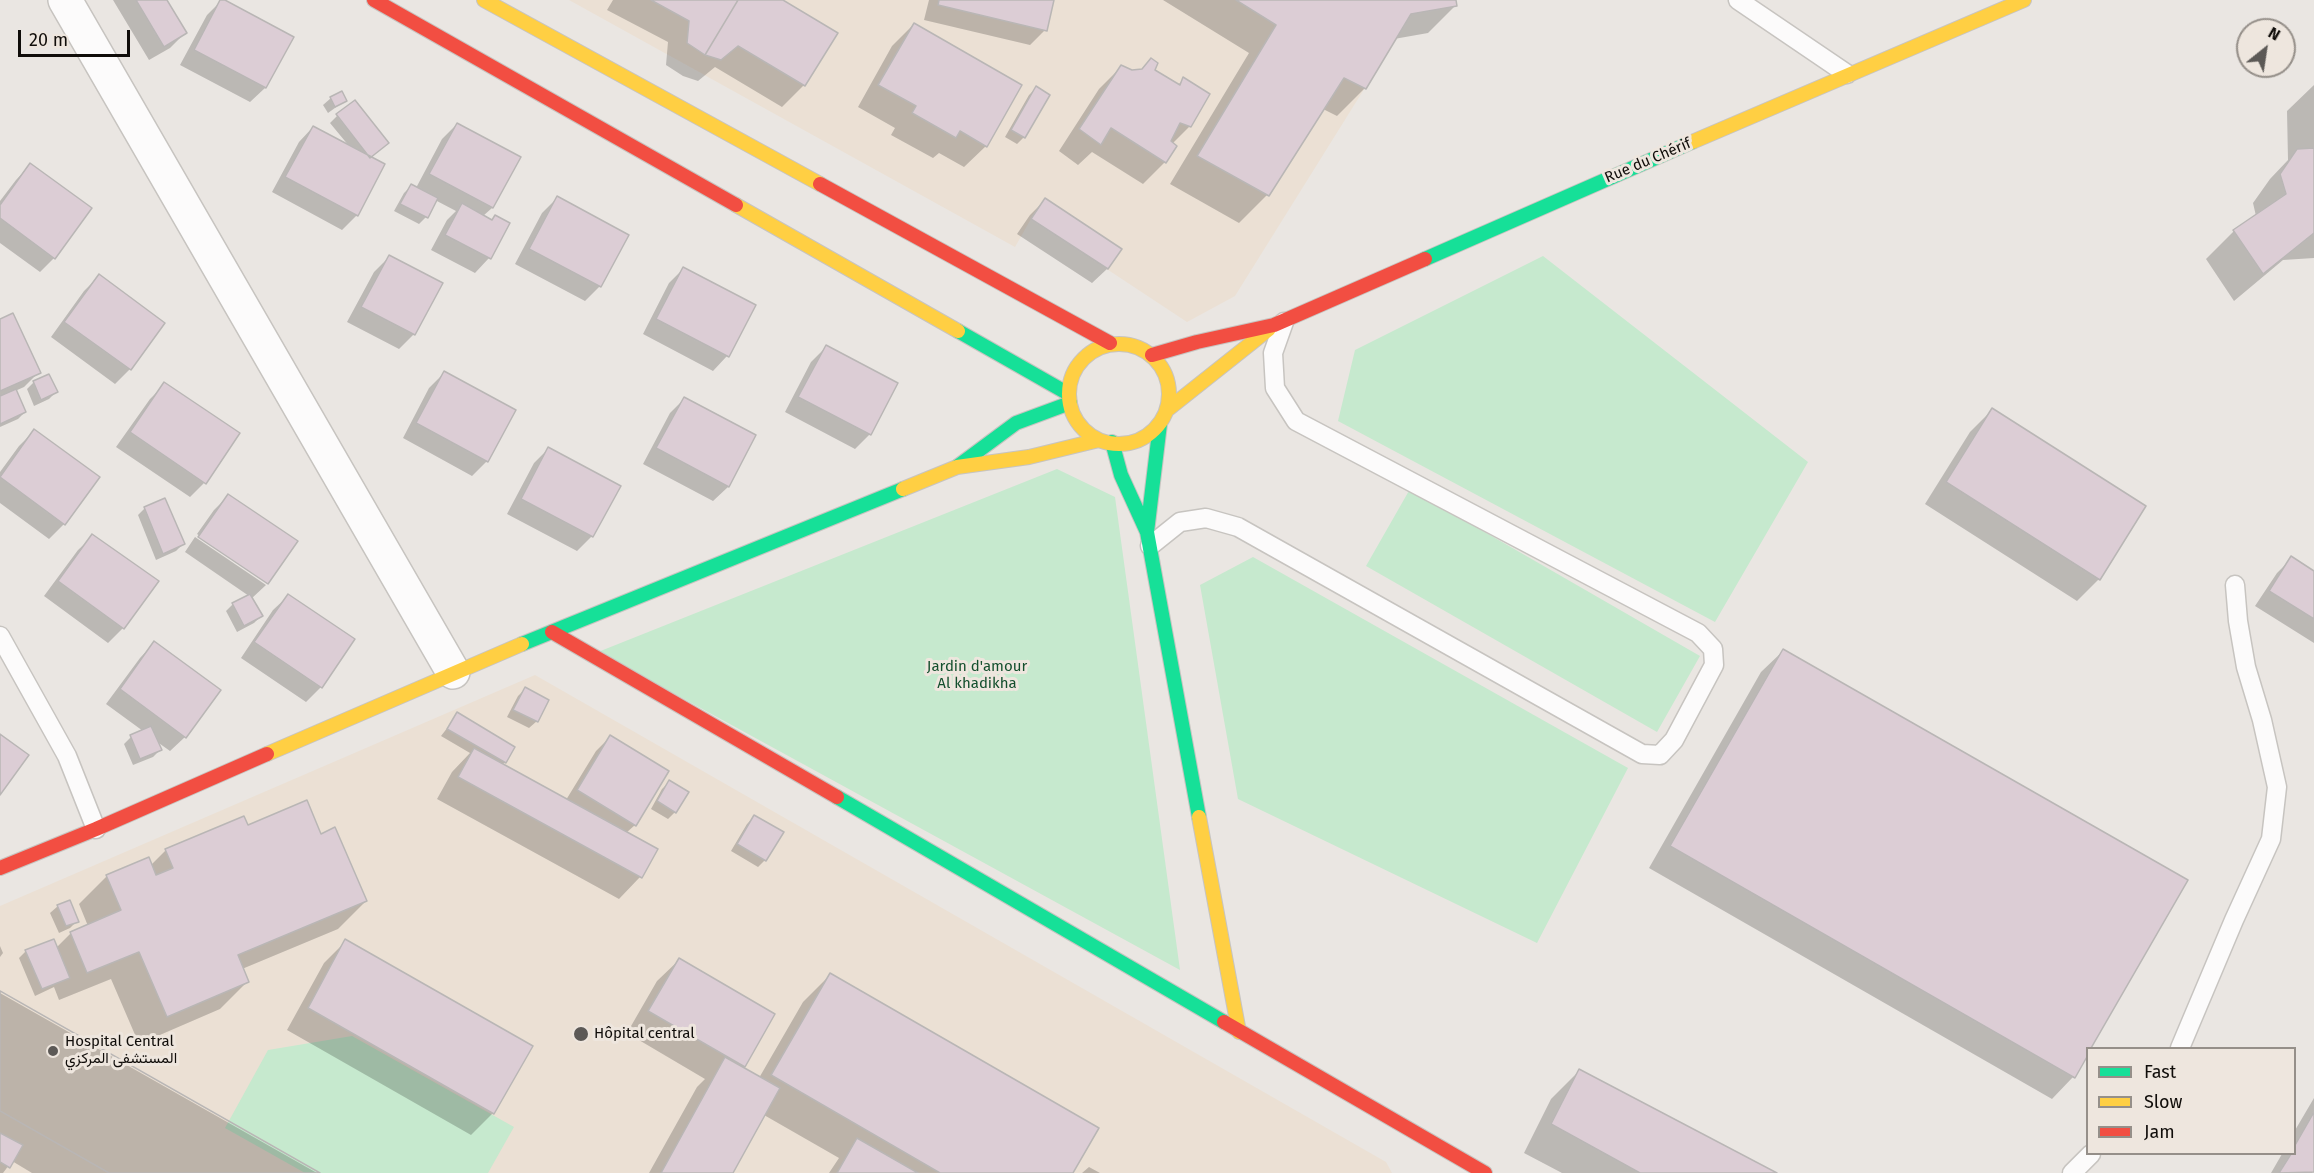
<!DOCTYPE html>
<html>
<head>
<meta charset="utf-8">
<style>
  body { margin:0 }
  #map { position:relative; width:2314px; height:1173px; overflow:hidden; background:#eae6e2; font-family:"Fira Sans",sans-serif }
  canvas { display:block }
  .legend { position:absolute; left:2086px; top:1047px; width:210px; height:108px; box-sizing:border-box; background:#eee6de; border:2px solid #958f89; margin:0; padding:8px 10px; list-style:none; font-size:18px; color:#100d0a }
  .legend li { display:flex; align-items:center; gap:12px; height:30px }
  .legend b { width:30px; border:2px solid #958f89 }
  .north { position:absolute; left:2236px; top:18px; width:60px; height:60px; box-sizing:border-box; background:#eee6de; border:2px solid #958f89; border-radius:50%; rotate:30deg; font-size:16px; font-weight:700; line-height:24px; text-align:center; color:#100d0a }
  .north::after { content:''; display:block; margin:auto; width:21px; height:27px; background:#5c5956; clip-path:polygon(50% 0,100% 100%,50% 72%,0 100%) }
  .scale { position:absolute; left:18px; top:30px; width:112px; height:27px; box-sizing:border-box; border:3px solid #100d0a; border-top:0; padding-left:8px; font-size:18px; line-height:21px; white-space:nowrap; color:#100d0a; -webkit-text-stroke:4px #eee6de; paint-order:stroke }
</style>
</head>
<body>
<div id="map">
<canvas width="2314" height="1173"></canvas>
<ul class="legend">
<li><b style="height:8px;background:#16e098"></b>Fast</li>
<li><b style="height:8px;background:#ffcf43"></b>Slow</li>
<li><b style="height:8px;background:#f24e42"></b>Jam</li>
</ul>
<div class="north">N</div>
<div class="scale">20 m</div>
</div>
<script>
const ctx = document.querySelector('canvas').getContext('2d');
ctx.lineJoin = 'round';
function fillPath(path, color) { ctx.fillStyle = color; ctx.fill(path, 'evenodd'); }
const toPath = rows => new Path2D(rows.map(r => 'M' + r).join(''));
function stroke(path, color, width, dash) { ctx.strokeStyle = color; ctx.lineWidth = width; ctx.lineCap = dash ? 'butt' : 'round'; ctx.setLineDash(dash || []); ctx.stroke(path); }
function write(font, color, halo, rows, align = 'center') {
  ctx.font = font + ' "Fira Sans",Vazirmatn,sans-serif'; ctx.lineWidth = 6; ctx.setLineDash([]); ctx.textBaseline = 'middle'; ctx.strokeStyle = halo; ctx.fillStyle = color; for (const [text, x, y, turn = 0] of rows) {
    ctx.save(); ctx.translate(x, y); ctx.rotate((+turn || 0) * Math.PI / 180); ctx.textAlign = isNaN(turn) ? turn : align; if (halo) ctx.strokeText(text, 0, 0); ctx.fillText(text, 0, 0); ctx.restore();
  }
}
fillPath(toPath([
  [569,0,1456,0,1457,6,1411,14,1235,296,1187,322,1031,219,1015,247],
  [535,675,1386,1162,1392,1173,0,1173,0,906]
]), '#ebe0d4');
fillPath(toPath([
  [1543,256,1808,462,1715,622,1338,421,1355,350],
  [1057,469,1115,497,1180,970,598,652],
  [1410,489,1700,656,1657,732,1366,566],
  [1253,557,1628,768,1537,943,1238,799,1200,585],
  [352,1036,514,1127,488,1173,305,1173,225,1128,268,1050]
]), '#c6e9ce');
fillPath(toPath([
  [113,0,165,0,185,33,170,48,149,60],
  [222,0,265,88,250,102,180,65,207,15],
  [613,0,780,0,804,85,782,107,715,67,698,81,683,76,666,65,668,42,607,10],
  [929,0,1053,0,1045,30,1030,45,924,20],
  [1163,0,1454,0,1456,5,1428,33,1394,39,1365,88,1337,116,1323,109,1267,195,1239,223,1170,184,1249,53],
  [914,24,986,146,964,167,939,153,933,158,891,135,895,128,858,107,892,46],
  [1121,67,1131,71,1153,71,1178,85,1184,79,1190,126,1172,144,1165,162,1143,184,1092,152,1078,165,1059,151,1099,89],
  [2314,85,2314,258,2283,260,2234,301,2206,259,2234,231,2256,216,2253,203,2270,179,2288,160,2287,111],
  [1036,88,1024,137,1017,144,1005,137,1029,95],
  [342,93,346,100,328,113,323,105,331,98],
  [337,116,370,157,383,164,357,215,342,230,272,192,299,142,313,127,349,146,330,123],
  [457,124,519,157,492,208,483,216,491,221,495,216,489,258,475,273,431,250,447,220,456,211,435,200,426,217,419,224,394,211,404,193,411,186,416,188,442,139],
  [30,165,54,258,40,272,0,243,0,201,16,180],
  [557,198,600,286,585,301,515,264,542,213],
  [1045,200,1120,250,1107,269,1092,283,1017,234,1030,215],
  [389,257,414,334,399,349,347,322,374,272],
  [684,268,727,356,713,371,643,334,669,283],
  [99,276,130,369,115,384,51,337,84,291],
  [0,320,39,372,24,387,15,391,25,412,18,419,0,427],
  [826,347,896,384,870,434,855,449,785,412,811,362],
  [444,373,487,461,472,476,403,438,429,388],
  [34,382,56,392,49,399,34,406,27,389],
  [165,384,204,483,190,497,116,447,150,399],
  [684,399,754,436,728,487,713,501,643,464,670,413],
  [1992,410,2099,579,2077,601,1925,504,1970,432],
  [34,431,64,524,49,539,0,503,0,472,19,446],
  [549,448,592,536,577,551,507,514,534,463],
  [228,496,296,542,266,584,266,581,197,534,214,510],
  [145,508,183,544,176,551,156,560,138,515],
  [93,536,123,628,108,643,44,596,78,550],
  [195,537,266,585,251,599,261,616,254,623,237,632,226,611,233,604,249,596,185,552],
  [2292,558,2314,572,2314,643,2255,606,2277,573],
  [288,596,321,687,306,702,241,658,273,610],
  [154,643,185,737,170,751,156,741,160,750,153,757,133,765,124,744,131,737,143,731,106,704,140,658],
  [1783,651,2185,880,2090,1048,2088,1048,2073,1077,2052,1099,1649,868,1761,672],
  [525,689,537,721,529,728,507,717,518,696],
  [458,714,505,762,502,765,566,800,596,751,611,736,635,825,626,833,656,850,640,877,619,899,437,799,452,772,470,753,441,736],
  [669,782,675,812,668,819,651,809,662,789],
  [754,817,765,860,758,867,731,851,747,824],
  [243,818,247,827,320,836,366,901,338,929,242,969,248,981,220,1009,139,1044,111,979,59,1000,54,987,35,996,19,958,26,951,56,948,71,933,88,926,79,904,107,876,151,865,166,850],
  [69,902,77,921,70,928,59,933,50,913,58,906],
  [346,941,531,1046,493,1113,471,1135,287,1030,324,963],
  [0,946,3,953,0,957],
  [679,960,773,1014,741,1068,759,1078,803,1002,831,974,1071,1173,829,1173,839,1158,764,1115,731,1173,649,1173,697,1087,705,1079,627,1033,657,981],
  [0,993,317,1173,32,1173,12,1161,3,1173,0,1173],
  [1579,1071,1774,1173,1562,1173,1524,1153,1551,1099],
  [2314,1098,2314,1169,2312,1173,2271,1173,2282,1154,2294,1154,2294,1132],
  [1089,1167,1100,1173,1082,1173]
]), '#0003');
const building = toPath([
  [136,0,167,0,187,33,164,47,136,0],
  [220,0,225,0,294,37,266,88,194,50,220,0],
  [651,0,738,0,705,55,687,43,689,21,651,0],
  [738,0,783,0,838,33,805,86,738,46,721,60,705,55,738,0],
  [939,0,1054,0,1047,31,938,5,939,0],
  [1236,0,1456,0,1457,6,1411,14,1366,89,1344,78,1269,196,1197,156,1276,25,1236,0],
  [914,23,1022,85,987,147,960,131,956,138,912,113,916,106,878,85,914,23],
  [1151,58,1158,63,1155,70,1180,85,1183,77,1210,94,1191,127,1180,123,1171,141,1177,146,1166,163,1111,128,1101,145,1079,129,1121,65,1132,70,1142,69,1151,58],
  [1036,86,1050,95,1025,138,1011,130,1036,86],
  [342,91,347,101,335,107,330,97,342,91],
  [355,100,389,143,370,158,336,114,355,100],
  [457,123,521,157,493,208,429,174,457,123],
  [313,126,385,164,358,216,285,177,313,126],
  [2314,148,2314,233,2263,274,2233,230,2286,194,2280,174,2297,149,2314,148],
  [30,163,92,208,55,259,0,218,0,205,30,163],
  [411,184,438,198,428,218,400,204,411,184],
  [557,196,629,235,601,287,529,249,557,196],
  [1045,198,1122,249,1108,269,1031,219,1045,198],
  [462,203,492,220,495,215,510,223,491,259,445,235,462,203],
  [389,255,443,283,415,335,361,307,389,255],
  [683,267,756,305,729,357,656,319,683,267],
  [99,274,165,323,131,370,64,322,99,274],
  [13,313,41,373,0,391,0,319,13,313],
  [826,345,898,383,871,435,798,397,826,345],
  [444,371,516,410,488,462,416,423,444,371],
  [49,374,58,392,41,400,33,381,49,374],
  [164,382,240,433,206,484,130,432,164,382],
  [16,389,26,412,0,424,0,396,16,389],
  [684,397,756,435,729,487,656,448,684,397],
  [1992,408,2146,506,2100,580,1946,482,1992,408],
  [34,429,100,477,65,525,0,477,34,429],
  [548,447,621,486,593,537,521,499,548,447],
  [228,494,298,541,268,584,198,537,228,494],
  [165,498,185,544,163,554,144,507,165,498],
  [92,534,159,581,124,629,58,581,92,534],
  [2291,556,2314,571,2314,619,2269,591,2291,556],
  [250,594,263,616,244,626,232,603,250,594],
  [288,594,355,639,322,688,254,642,288,594],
  [154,641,221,690,186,738,120,689,154,641],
  [1783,649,2188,880,2091,1048,2088,1048,2088,1055,2075,1078,1670,846,1783,649],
  [525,687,549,700,538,722,513,710,525,687],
  [457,712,515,747,506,763,447,729,457,712],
  [151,726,162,750,140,759,130,735,151,726],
  [0,734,29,755,0,795,0,734],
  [610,735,669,771,636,826,577,790,610,735],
  [474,748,658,849,642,878,458,777,474,748],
  [669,780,689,792,676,813,657,801,669,780],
  [307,800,321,834,335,827,367,901,238,955,249,982,167,1017,139,952,87,973,70,932,121,910,106,875,149,857,156,875,173,868,165,849,244,816,248,825,307,800],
  [754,815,784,832,766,861,737,844,754,815],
  [70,900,79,922,66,926,57,905,70,900],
  [54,939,70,978,42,989,25,950,54,939],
  [345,939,533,1046,494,1114,308,1008,345,939],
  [679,958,775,1014,745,1067,648,1011,679,958],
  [830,973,1099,1128,1073,1173,940,1173,771,1075,830,973],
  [0,991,320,1173,109,1173,0,1111,0,991],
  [0,991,320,1173,109,1173,0,1111,0,991],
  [725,1057,780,1088,733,1173,661,1173,725,1057],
  [1579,1069,1777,1173,1640,1173,1551,1124,1579,1069],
  [2314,1112,2314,1172,2279,1173,2291,1154,2294,1154,2294,1147,2314,1112],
  [0,1133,23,1145,10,1168,0,1162,0,1133],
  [857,1138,918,1173,837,1173,857,1138]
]);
fillPath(building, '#dccdd5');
stroke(building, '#b9b6b5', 1.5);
const lane = toPath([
  [1738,0,1847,74],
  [1150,546,1180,522,1206,518,1238,527,1642,754,1660,755,1674,740,1714,665,1713,649,1698,633,1296,421,1275,388,1273,353,1284,322],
  [0,636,67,756,96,829],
  [2180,1048,2234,920,2271,839,2277,787,2262,720,2246,667,2238,621,2235,585],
  [2072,1173,2091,1154]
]);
const street = toPath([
  [65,0,453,672]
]);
const fast = toPath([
  [1425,259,1692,142],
  [958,331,1067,393],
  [1112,442,1121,475,1147,532,1199,817],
  [958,466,1016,423,1070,403],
  [1147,532,1160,424],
  [522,644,903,489],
  [837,797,1224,1022]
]);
const slow = toPath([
  [484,0,820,184],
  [1692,142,2024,0],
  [736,205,958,331],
  '1069 394a50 50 0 1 1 100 0a50 50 0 1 1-100 0Z',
  [1167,410,1269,329],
  [903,489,957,467,1029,457,1099,440],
  [267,754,522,644],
  [1199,817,1239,1032]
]);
const jam = toPath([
  [374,0,736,205],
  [820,184,1110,343],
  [1152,355,1197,342,1274,325,1425,259],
  [552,632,837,797],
  [0,868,96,829,267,754],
  [1224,1022,1485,1173]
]);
stroke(lane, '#c7c4c0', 21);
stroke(street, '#c7c4c0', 36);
stroke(fast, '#c7c4c0', 16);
stroke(slow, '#c7c4c0', 16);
stroke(jam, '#c7c4c0', 16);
stroke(lane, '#fcfbfb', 18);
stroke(street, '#fcfbfb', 33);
stroke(fast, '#16e098', 14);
stroke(slow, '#ffcf43', 14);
stroke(jam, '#f24e42', 14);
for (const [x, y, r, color] of [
  [581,1034,8,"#5c5956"],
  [53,1051,6,"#5c5956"]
]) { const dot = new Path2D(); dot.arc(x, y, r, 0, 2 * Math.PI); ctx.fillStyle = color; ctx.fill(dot); stroke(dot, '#eee6de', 2); }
write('15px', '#100d0a', '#eee6de', [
  ["Rue du Chérif",1648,161,-23]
]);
write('15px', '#134f2d', '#eee6de', [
  ["Jardin d'amour",977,667],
  ["Al khadikha",977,684]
]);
write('15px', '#100d0a', '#eee6de', [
  ["Hôpital central",594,1034],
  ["Hospital Central",65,1042],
  ["المستشفى المركزي",65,1059]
], 'left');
</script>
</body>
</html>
